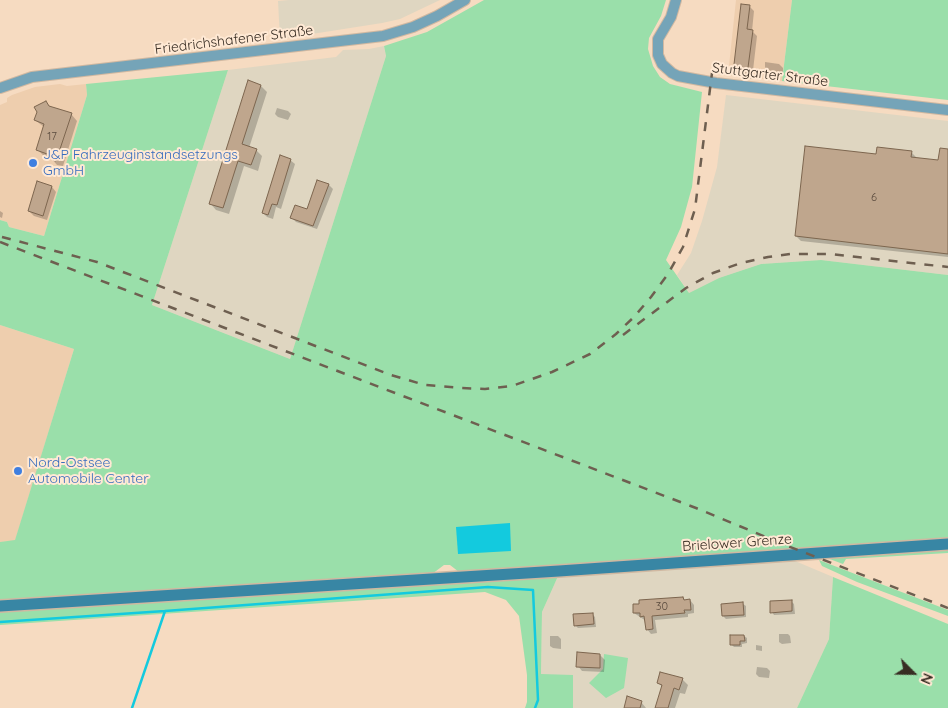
<!DOCTYPE html>
<html>
<head>
<meta charset="utf-8">
<style>
  body { margin:0 }
  #map { position:relative; width:948px; height:708px; overflow:hidden; background:#f6dbc1; font-family:Quicksand,sans-serif }
  canvas { display:block }
  .north { position:absolute; left:888px; top:648px; width:50px; height:50px; -webkit-text-stroke:4px #ffe9d4; paint-order:stroke; rotate:113deg; font-size:14px; font-weight:700; line-height:20px; text-align:center; color:#382d23 }
  .north::after { content:''; display:block; margin:auto; width:18px; height:22px; background:#382d23; clip-path:polygon(50% 0,100% 100%,50% 72%,0 100%) }
</style>
</head>
<body>
<div id="map">
<canvas width="948" height="708"></canvas>
<div class="north">N</div>
</div>
<script>
const ctx = document.querySelector('canvas').getContext('2d');
ctx.lineJoin = 'round';
function fillPath(path, color) { ctx.fillStyle = color; ctx.fill(path, 'evenodd'); }
const toPath = rows => new Path2D(rows.map(r => 'M' + r).join(''));
function stroke(path, color, width, dash) { ctx.strokeStyle = color; ctx.lineWidth = width; ctx.lineCap = dash ? 'butt' : 'round'; ctx.setLineDash(dash || []); ctx.stroke(path); }
function write(font, color, halo, rows, align = 'center') {
  ctx.font = font + ' Quicksand,sans-serif'; ctx.lineWidth = 4; ctx.setLineDash([]); ctx.textBaseline = 'middle'; ctx.strokeStyle = halo; ctx.fillStyle = color; for (const [text, x, y, turn = 0] of rows) {
    ctx.save(); ctx.translate(x, y); ctx.rotate((+turn || 0) * Math.PI / 180); ctx.textAlign = isNaN(turn) ? turn : align; if (halo) ctx.strokeText(text, 0, 0); ctx.fillText(text, 0, 0); ctx.restore();
  }
}
fillPath(toPath([
  [736,0,792,0,782,81,728,75],
  [60,84,67,86,86,84,87,95,44,236,9,227,7,222,0,220,0,105,7,102,7,98,12,95,35,87],
  [0,325,74,349,15,541,0,542]
]), '#eeceae');
fillPath(toPath([
  [289,0,440,0,400,19,382,23,280,39,278,1],
  [384,46,386,56,290,359,152,305,228,70,336,57,343,50,369,49],
  [726,95,948,121,948,275,821,260,761,264,719,278,689,293,677,275,691,253,702,221,717,167],
  [788,558,833,577,829,639,797,708,573,708,573,706,541,674,542,612,559,574]
]), '#dfd6c1');
fillPath(toPath([
  [484,0,666,0,661,16,649,38,648,49,653,66,660,77,670,84,702,92,692,187,681,227,666,260,689,293,719,278,761,264,821,260,948,275,948,539,459,572,450,565,444,565,432,574,0,602,0,542,15,540,74,349,0,325,0,220,7,222,9,227,44,236,87,95,86,84,228,70,152,305,290,359,386,56,384,46,427,32],
  [792,0,948,0,948,100,782,81],
  [948,549,948,553,846,559,843,564,827,558],
  [819,560,948,610,948,616,857,582,822,566],
  [559,574,542,612,541,674,573,675,573,708,525,708,527,702,527,675,519,616,506,600,485,592,0,625,0,612],
  [833,577,948,624,948,708,797,708,829,639],
  [604,654,628,658,624,688,606,698,589,683,603,669]
]), '#9adfaa');
fillPath(toPath([
  [510,523,511,551,458,554,456,527]
]), '#13cade');
fillPath(toPath([
  [749,6,754,11,752,31,757,36,752,79,739,77,735,73],
  [765,62,779,64,783,68,783,74,769,72,765,67],
  [261,86,267,92,249,148,256,150,262,156,258,171,244,166,229,214,216,210,210,203],
  [46,103,51,108,71,114,77,121,63,166,57,165,51,158,44,156,38,150,44,127,35,120],
  [277,108,288,111,291,114,288,120,278,117,275,114],
  [948,150,948,257,801,241,796,236,877,156,911,152,916,157,916,159,939,162],
  [290,160,295,164,281,209,276,207,273,219,267,217,263,213],
  [318,181,329,185,333,189,317,229,296,222,292,218,308,211],
  [52,187,56,192,47,220,34,216,29,211],
  [0,211,3,213,2,218,0,217],
  [683,598,686,601,690,600,694,605,694,613,688,614,688,617,655,620,657,633,651,634,647,629,646,621,634,613],
  [791,601,794,604,795,614,774,615,772,612],
  [743,604,746,606,746,617,726,619,723,616],
  [592,614,595,617,596,627,578,628,575,625],
  [779,634,788,634,790,636,791,643,782,644,779,642],
  [550,636,558,636,561,639,561,649,553,648,550,646],
  [744,636,747,638,747,643,742,644,742,647,734,647,731,644],
  [756,645,762,646,762,651,756,650],
  [600,655,605,660,604,672,582,671,578,666],
  [757,667,767,668,770,671,769,678,759,677,756,674],
  [682,679,688,685,685,694,680,693,675,708,657,708,663,687,658,683],
  [641,702,646,708,625,708]
]), '#0003');
stroke(toPath([
  [0,622,165,611],
  [132,708,165,611,488,587,533,590,538,700,535,708]
]), '#13cade', 2.5);
const building = toPath([
  [741,4,750,5,747,29,753,30,747,75,733,73,741,4],
  [248,80,261,85,242,144,257,149,251,165,238,161,223,208,209,204,248,80],
  [46,101,49,106,72,113,56,161,49,158,50,155,36,150,44,124,34,120,37,112,34,107,46,101],
  [805,146,876,154,877,147,912,151,911,157,938,160,940,148,948,149,948,254,795,236,805,146],
  [280,155,291,159,277,205,272,204,268,215,262,213,280,155],
  [317,180,329,184,313,226,290,218,295,205,307,209,317,180],
  [37,181,52,186,43,216,28,211,37,181],
  [683,597,684,600,690,599,691,610,684,610,685,613,652,616,653,629,646,630,644,616,640,617,640,613,633,613,633,604,639,604,639,600,683,597],
  [792,600,792,611,770,613,770,601,792,600],
  [743,602,744,615,722,616,721,604,743,602],
  [593,613,594,624,574,626,573,614,593,613],
  [730,635,744,635,745,641,740,641,740,645,730,645,730,635],
  [577,652,600,654,600,668,576,667,577,652],
  [660,672,683,678,679,690,674,688,668,708,655,708,662,685,657,683,660,672],
  [627,696,642,701,640,708,624,708,627,696]
]);
fillPath(building, '#bfa68d');
stroke(building, '#7d664f', 1);
const tertiary = toPath([
  [676,0,671,17,658,39,658,55,662,64,672,73,678,76,716,83,948,110],
  [0,88,32,77,383,36,413,27,437,16,465,0]
]);
const secondary = toPath([
  [0,606,559,571,948,544]
]);
stroke(tertiary, '#d0b8a1', 12);
stroke(secondary, '#d0b8a1', 14);
stroke(tertiary, '#75a4b8', 10);
stroke(secondary, '#3886a4', 11);
stroke(toPath([
  [2,237,97,262,391,375,425,385,461,388,485,389,512,386,552,372,590,354,616,334,634,317,651,297,668,274,683,247,695,209,712,73],
  [0,242,696,508,785,545,948,608],
  [623,335,686,288,713,273,741,263,768,257,790,254,830,254,948,267]
]), '#6e5f50', 2.5, [9, 9]);
for (const [x, y, r, color] of [
  [33,163,5,"#3f7fe0"],
  [18,471,5,"#3f7fe0"]
]) { const dot = new Path2D(); dot.arc(x, y, r, 0, 2 * Math.PI); ctx.fillStyle = color; ctx.fill(dot); stroke(dot, '#ffe9d4', 2); }
write('11px', '#5a4b3e', null, [
  ["17",52,137],
  ["6",874,198],
  ["30",662,607]
]);
write('14px', '#382d23', '#ffe9d4', [
  ["Friedrichshafener Straße",234,40,-7],
  ["Stuttgarter Straße",770,75,7],
  ["Brielower Grenze",737,543,-4]
]);
write('14px', '#366cbe', '#ffe9d4', [
  ["J&P Fahrzeuginstandsetzungs",43,155],
  ["GmbH",43,171],
  ["Nord-Ostsee",28,463],
  ["Automobile Center",28,479]
], 'left');
</script>
</body>
</html>
